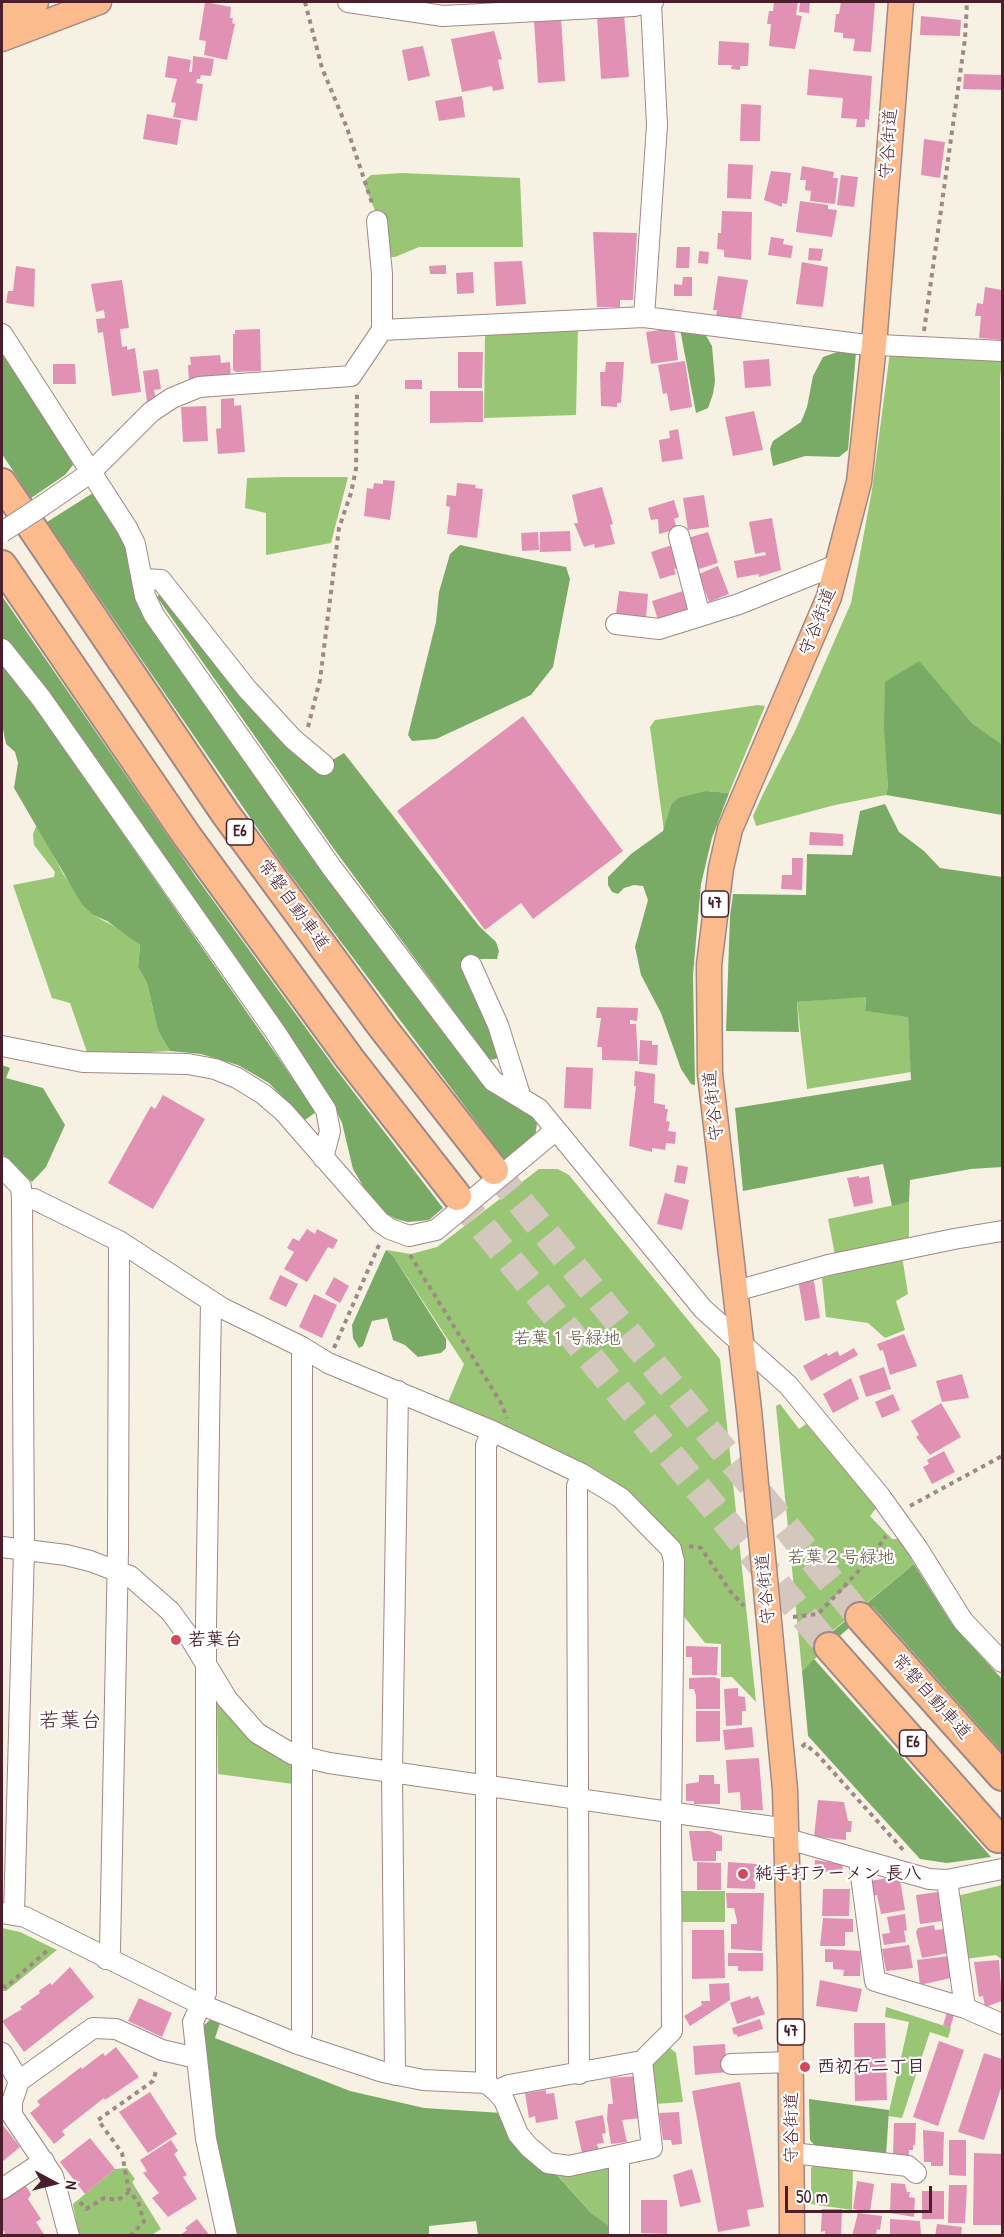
<!DOCTYPE html>
<html>
<head>
<meta charset="utf-8">
<style>
  body { margin:0 }
  #map { position:relative; width:1004px; height:2237px; overflow:hidden; background:#f7f1e3; font-family:"Patrick Hand",sans-serif }
  canvas { display:block }
  .frame { position:absolute; inset:0; border:3px solid #4a1f2b; pointer-events:none }
  .north { position:absolute; left:24px; top:2153px; width:60px; height:60px; -webkit-text-stroke:4px #fff; paint-order:stroke; rotate:97deg; font-size:16px; font-weight:700; line-height:24px; text-align:center; color:#4a1f2b }
  .north::after { content:''; display:block; margin:auto; width:21px; height:27px; background:#4a1f2b; clip-path:polygon(50% 0,100% 100%,50% 72%,0 100%) }
  .scale { position:absolute; left:785px; top:2186px; width:147px; height:27px; box-sizing:border-box; border:3px solid #4a1f2b; border-top:0; padding-left:8px; font-size:18px; line-height:21px; white-space:nowrap; color:#4a1f2b; -webkit-text-stroke:4px #fff; paint-order:stroke }
</style>
</head>
<body>
<div id="map">
<canvas width="1004" height="2237"></canvas>
<div class="frame"></div>
<div class="north">N</div>
<div class="scale">50 m</div>
</div>
<script>
const ctx = document.querySelector('canvas').getContext('2d');
ctx.lineJoin = 'round';
function fillPath(path, color) { ctx.fillStyle = color; ctx.fill(path, 'evenodd'); }
const toPath = rows => new Path2D(rows.map(r => 'M' + r).join(''));
function stroke(path, color, width, dash) { ctx.strokeStyle = color; ctx.lineWidth = width; ctx.lineCap = dash ? 'butt' : 'round'; ctx.setLineDash(dash || []); ctx.stroke(path); }
function write(font, color, halo, rows, align = 'center') {
  ctx.font = font + ' "Patrick Hand","Klee One",sans-serif'; ctx.lineWidth = 4.5; ctx.setLineDash([]); ctx.textBaseline = 'middle'; ctx.strokeStyle = halo; ctx.fillStyle = color; for (const [text, x, y, turn = 0] of rows) {
    ctx.save(); ctx.translate(x, y); ctx.rotate((+turn || 0) * Math.PI / 180); ctx.textAlign = isNaN(turn) ? turn : align; if (halo) ctx.strokeText(text, 0, 0); ctx.fillText(text, 0, 0); ctx.restore();
  }
}
fillPath(toPath([
  [402,173,520,178,523,247,419,247,395,257,384,257,379,220,363,182,371,175],
  [578,327,576,415,484,418,485,332],
  [890,352,1002,357,1000,380,1002,744,973,724,918,661,887,765,888,789,886,795,835,805,756,826,753,816,763,794,795,731,851,603,872,490],
  [285,477,348,477,331,543,266,555,266,513,245,508,247,478],
  [758,705,765,706,729,793,706,791,671,805,664,831,650,727,655,720],
  [37,824,63,874,93,915,121,930,140,945,138,967,147,983,158,1031,170,1051,118,1054,87,1052,70,1003,52,998,13,885,54,877,55,872,34,845,33,834],
  [866,996,865,1011,908,1016,911,1072,807,1089,797,1002],
  [539,1169,558,1169,569,1175,720,1359,756,1702,732,1677,721,1677,721,1644,705,1643,682,1614,673,1540,448,1402,464,1364,394,1257,386,1250,411,1254,437,1247],
  [909,1202,909,1245,836,1260,828,1219],
  [902,1256,908,1294,896,1301,905,1330,885,1338,868,1323,826,1317,822,1278],
  [780,1404,799,1429,806,1424,877,1507,870,1516,892,1539,901,1539,914,1564,820,1641,826,1648,802,1671,776,1406],
  [217,1703,250,1737,294,1759,293,1784,218,1774],
  [1002,1885,1002,1973,1001,1959,996,1955,965,1959,957,1896],
  [680,1891,725,1891,725,1922,681,1922],
  [2,1928,20,1932,57,1950,6,1991,2,1991],
  [886,2007,951,2028,948,2038,930,2032,902,2118,888,2116,909,2022,885,2017],
  [670,2048,676,2053,683,2102,655,2104,652,2066],
  [613,2162,614,2229,591,2213,555,2172],
  [817,2162,853,2167,852,2210,811,2204,811,2168],
  [127,2168,135,2179,132,2182,161,2229,152,2235,79,2235,73,2204,115,2169]
]), '#99c674');
fillPath(toPath([
  [680,329,704,332,712,346,715,381,713,394,708,408,696,413],
  [851,347,856,352,848,450,839,457,805,456,773,466,770,449,773,441,801,422,807,407,813,376,823,357],
  [2,348,70,455,73,465,65,475,31,498,2,454],
  [96,491,133,558,133,584,138,599,480,1078,533,1116,537,1124,535,1137,506,1161,278,858,47,522],
  [460,545,566,567,570,579,553,667,531,695,436,739,412,741,408,735,436,622,439,592,450,554],
  [162,592,329,762,344,753,479,926,496,942,499,951,497,959,476,959,499,1058,490,1060,334,849,157,597],
  [2,596,196,877,335,1068,443,1208,429,1220,408,1222,396,1219,385,1213,366,1191,353,1169,342,1123,335,1108,2,641],
  [919,661,973,724,1002,744,1002,815,886,795,888,788,884,728,885,682],
  [2,665,42,717,316,1112,305,1120,269,1083,238,1065,201,1054,170,1051,158,1031,147,983,138,967,140,945,107,921,93,915,81,903,14,788,18,763,15,752,6,744,2,724],
  [706,791,729,793,712,838,701,884,693,975,695,1085,691,1084,681,1069,661,1013,641,975,635,947,648,900,643,886,634,885,624,888,618,894,612,892,608,885,608,877,631,854,663,831,671,805,678,798],
  [885,804,899,832,924,851,940,868,1002,877,1002,1167,971,1169,910,1180,909,1202,892,1206,883,1164,743,1191,735,1108,911,1080,908,1017,865,1011,866,997,797,1002,799,1032,726,1031,730,916,733,894,806,895,807,854,852,855,860,811],
  [2,1065,10,1068,6,1078,43,1088,65,1125,46,1167,32,1182,2,1154],
  [386,1250,394,1257,446,1339,446,1348,441,1353,418,1357,405,1345,393,1340,387,1318,372,1321,363,1346,359,1348,353,1338,352,1325],
  [914,1564,952,1624,1002,1679,1002,1752,873,1607,826,1648,820,1642],
  [814,1659,986,1851,991,1857,947,1863,920,1859,808,1736,802,1671],
  [211,2019,220,2023,215,2038,350,2091,424,2108,502,2113,591,2213,614,2229,614,2235,478,2235,476,2221,429,2226,429,2235,235,2235,215,2141,203,2026],
  [809,2099,889,2110,886,2156,816,2147,810,2140]
]), '#7aab66');
fillPath(toPath([
  [205,2,231,7,230,18,233,18,232,23,235,24,227,60,204,55,206,41,199,40],
  [774,2,798,2,796,15,802,16,795,49,769,46,771,24,767,24,769,11,773,11],
  [800,2,810,2,809,13,799,12],
  [841,2,875,2,871,52,853,51,855,39,843,38,843,33,834,32,836,14,839,14],
  [624,14,629,77,601,79,597,16],
  [921,16,961,20,960,36,920,35],
  [561,18,565,81,538,83,534,20],
  [494,31,502,59,498,60,504,89,493,91,492,86,462,92,451,39],
  [719,41,749,43,748,66,740,66,740,70,731,69,732,65,718,65],
  [423,46,430,76,408,81,402,50],
  [168,56,191,60,189,72,192,72,193,56,214,59,211,76,201,75,200,79,197,79,196,83,203,84,197,121,173,117,176,103,171,102,177,79,165,77],
  [809,69,872,76,869,120,865,119,865,127,856,127,857,119,841,118,843,98,807,95],
  [964,74,1002,75,1002,90,963,89],
  [462,96,465,117,439,121,435,101],
  [741,104,761,105,760,141,740,141],
  [147,114,181,120,177,145,143,139],
  [924,139,945,142,940,178,921,175],
  [728,164,753,165,751,199,727,198],
  [802,166,834,172,833,178,838,178,835,204,810,201,811,191,805,190,806,180,800,180],
  [771,171,791,173,787,204,782,203,782,207,764,200],
  [841,175,858,177,854,207,837,205],
  [800,201,828,205,828,209,837,210,832,237,796,232],
  [722,211,752,212,751,260,724,257,724,250,717,249,718,233,721,233],
  [593,232,637,233,633,300,620,300,620,307,597,307],
  [771,237,784,239,783,244,793,246,791,258,768,255],
  [677,247,690,247,689,268,676,268],
  [809,248,823,249,821,261,808,260],
  [699,251,709,252,708,264,698,263],
  [522,261,526,304,496,306,494,262],
  [802,262,828,267,823,307,796,304],
  [446,265,446,274,430,274,429,266],
  [16,266,35,269,34,307,6,303,8,291,13,291],
  [473,272,474,293,457,294,456,273],
  [718,276,748,280,741,319,716,316,717,310,713,310],
  [683,277,692,277,692,296,674,296,674,284,682,285],
  [122,280,129,328,120,329,122,347,127,346,127,350,135,348,141,392,112,396,103,332,98,333,96,319,105,318,104,310,96,312,91,284],
  [985,287,1002,290,1002,340,979,338,981,316,975,316,977,303,983,304],
  [674,328,678,360,651,364,646,332],
  [260,329,261,371,236,372,233,370,233,334,235,334,235,330],
  [458,352,483,352,482,388,458,388],
  [220,355,221,363,230,362,231,378,189,382,188,365,191,365,190,357],
  [769,359,771,386,745,388,743,361],
  [685,361,692,407,670,411,667,393,663,394,658,365],
  [606,362,624,362,621,403,617,403,617,407,601,406,600,372,605,372],
  [53,364,75,364,76,384,53,384],
  [158,369,161,389,154,390,156,399,147,402,143,371],
  [405,380,422,380,422,389,405,389],
  [430,391,483,391,483,422,430,423],
  [234,398,234,406,241,405,245,452,218,454,216,429,221,428,221,399],
  [206,406,208,441,183,442,181,407],
  [754,411,763,450,733,456,725,417],
  [678,429,683,459,662,462,659,440,670,438,669,431],
  [383,480,395,481,390,520,364,516,367,488,373,489,374,483,383,484],
  [457,483,476,485,475,488,483,489,477,538,447,534,450,507,446,506,447,495,456,496],
  [602,487,613,524,610,525,615,544,595,548,594,544,584,547,574,523,578,523,572,495],
  [704,495,709,527,688,530,683,498],
  [674,500,679,517,674,519,677,529,659,534,658,519,651,520,648,508],
  [772,518,781,570,759,577,759,574,737,578,734,561,766,555,765,552,755,554,749,522],
  [570,531,571,551,540,552,540,532],
  [538,532,539,550,522,551,521,533],
  [708,532,718,563,696,570,688,538],
  [672,545,679,568,674,569,676,574,660,579,651,552],
  [718,566,729,594,709,602,699,574],
  [619,591,648,594,646,618,616,614],
  [683,591,690,611,658,620,652,601],
  [523,716,623,851,533,919,521,903,485,930,397,811],
  [810,832,843,834,843,846,809,845],
  [792,858,803,858,802,890,781,889,782,875,792,875],
  [597,1007,638,1008,637,1021,630,1020,630,1024,636,1024,638,1061,602,1060,602,1047,597,1047,601,1018,596,1018],
  [640,1040,652,1041,652,1045,658,1045,657,1065,639,1064],
  [566,1067,593,1068,591,1109,564,1108],
  [635,1071,655,1074,654,1103,665,1105,665,1109,668,1109,666,1121,670,1122,668,1131,676,1132,675,1144,666,1143,665,1150,652,1148,652,1152,629,1146,636,1086,634,1086],
  [163,1095,205,1119,153,1209,108,1183,151,1106,155,1109],
  [677,1165,688,1167,685,1184,674,1182],
  [859,1176,859,1178,869,1176,873,1203,854,1207,847,1178],
  [665,1193,689,1200,682,1230,657,1224],
  [307,1229,315,1234,317,1229,338,1240,333,1249,328,1247,307,1282,284,1269,294,1252,287,1248,293,1238,299,1241],
  [280,1275,298,1284,286,1307,269,1299],
  [813,1276,820,1318,805,1321,798,1279],
  [334,1277,349,1286,340,1303,325,1294],
  [314,1294,337,1305,322,1338,299,1327],
  [904,1334,917,1366,890,1375,883,1350,880,1351,877,1344],
  [854,1348,858,1355,811,1381,803,1366,827,1353,828,1356,837,1351,840,1356],
  [884,1367,891,1389,866,1397,859,1376],
  [962,1374,969,1398,942,1402,936,1381],
  [851,1378,859,1399,833,1413,823,1394],
  [893,1394,900,1410,882,1418,875,1402],
  [941,1403,961,1437,930,1455,916,1437,919,1435,911,1421],
  [944,1451,955,1472,932,1484,923,1467,929,1464,927,1460],
  [686,1646,718,1647,717,1675,692,1675,692,1657,686,1657],
  [714,1677,720,1679,720,1709,696,1709,696,1696,694,1689,689,1689,689,1678],
  [738,1688,738,1696,745,1697,746,1711,742,1711,742,1725,726,1726,724,1689],
  [696,1711,720,1711,720,1741,696,1742],
  [752,1727,754,1747,725,1750,723,1730],
  [759,1758,763,1810,741,1810,740,1792,728,1793,726,1760],
  [699,1775,714,1775,714,1784,720,1784,720,1804,694,1804,694,1801,686,1801,686,1784,699,1782],
  [818,1800,844,1802,848,1821,852,1821,851,1832,846,1832,846,1840,814,1837],
  [689,1831,710,1831,722,1836,722,1851,716,1851,716,1861,693,1861],
  [815,1860,843,1864,842,1873,814,1871],
  [697,1862,721,1863,721,1890,697,1890],
  [728,1862,757,1864,755,1889,727,1888],
  [893,1877,894,1880,900,1879,905,1910,881,1914,877,1895,873,1896,870,1881],
  [823,1889,850,1889,849,1916,822,1916],
  [938,1892,942,1921,920,1924,916,1895],
  [726,1893,764,1893,762,1951,731,1949,731,1924,737,1924,737,1921,734,1908,727,1908],
  [905,1914,907,1930,904,1931,906,1942,884,1945,882,1934,890,1933,887,1917],
  [823,1918,853,1919,853,1932,845,1932,845,1946,820,1946],
  [934,1925,935,1930,945,1929,949,1953,922,1958,916,1932,918,1928],
  [692,1930,724,1930,725,1978,692,1979],
  [909,1945,913,1968,886,1971,882,1949],
  [825,1949,861,1951,860,1976,843,1976,844,1970,833,1969,833,1962,825,1962],
  [728,1953,763,1953,763,1971,738,1971,738,1966,728,1966],
  [949,1956,951,1978,920,1985,917,1960],
  [999,1960,1002,2001,985,2007,983,1996,979,1997,974,1962],
  [70,1967,94,1997,24,2052,2,2021,22,2009,20,2007,40,1993,39,1991,50,1983,52,1985],
  [820,1980,862,1989,857,2012,816,2006],
  [729,1983,730,2000,690,2026,684,2016,702,2005,701,2001,710,2001,709,1984],
  [750,1996,751,1999,758,1996,765,2014,737,2024,730,2003],
  [139,1998,172,2013,162,2037,128,2021],
  [948,2009,955,2012,950,2028,943,2025],
  [760,2019,763,2029,738,2037,736,2034,734,2035,732,2028],
  [854,2023,885,2023,887,2100,855,2101],
  [939,2041,964,2050,938,2126,913,2117],
  [725,2044,727,2072,695,2075,693,2046],
  [116,2047,139,2077,105,2100,104,2098,62,2131,65,2135,54,2144,30,2113,40,2105,37,2101,81,2067,82,2069,103,2053,105,2056],
  [984,2053,1002,2059,1002,2085,984,2140,958,2132],
  [636,2076,642,2118,622,2120,627,2142,611,2144,607,2119,608,2104,613,2104,610,2078],
  [740,2082,764,2207,747,2210,750,2226,718,2232,692,2091],
  [546,2090,546,2094,554,2093,558,2119,536,2123,535,2116,529,2118,525,2093],
  [150,2092,177,2134,148,2153,119,2112],
  [679,2112,682,2144,672,2145,671,2140,663,2140,659,2113],
  [603,2115,606,2133,602,2134,604,2143,597,2144,599,2150,582,2153,575,2121],
  [894,2123,916,2123,915,2145,913,2145,913,2150,909,2150,909,2155,893,2155],
  [2,2124,20,2147,2,2162],
  [923,2130,944,2132,943,2166,931,2166,931,2162,924,2162],
  [90,2138,115,2169,85,2194,60,2162],
  [171,2140,178,2151,174,2154,187,2175,183,2177,197,2199,168,2217,152,2198,159,2193,143,2173,147,2171,140,2160],
  [949,2140,966,2140,966,2176,949,2175],
  [974,2153,1002,2154,1002,2225,973,2225],
  [692,2169,701,2202,680,2207,673,2175],
  [857,2181,874,2184,870,2212,853,2209],
  [24,2183,31,2194,28,2199,41,2219,36,2222,45,2236,6,2236,2,2228,2,2198],
  [891,2183,905,2184,907,2192,910,2192,909,2197,915,2198,914,2217,890,2213],
  [949,2185,967,2185,965,2223,948,2223],
  [922,2191,944,2191,944,2219,922,2219],
  [641,2200,667,2200,667,2234,641,2233],
  [822,2209,842,2209,841,2236,825,2236,825,2231,821,2232],
  [858,2213,882,2216,880,2230,877,2229,876,2236,852,2236],
  [197,2219,210,2236,179,2236,187,2230,185,2228],
  [890,2219,920,2221,921,2235,890,2236],
  [937,2224,962,2227,961,2236,935,2236]
]), '#e192b4');
stroke(toPath([
  [494,1170,860,1617],
  [457,1196,829,1647]
]), '#d4c7be', 28, [28, 14]);
const minor = toPath([
  [348,2,443,16,634,6,650,2],
  [377,221,382,274,382,330],
  [644,317,859,344,1002,351],
  [2,334,127,528,135,544,145,596,154,615,332,868,428,995,493,1081,539,1109,703,1309,788,1385,880,1496,918,1549,963,1621,1002,1662],
  [39,508,90,473,151,412,172,398,199,387,351,376,382,330,644,317,657,125,651,3,653,2],
  [679,536,700,616],
  [143,579,161,580,247,689,293,739,324,765],
  [616,624,659,629,739,604,839,564],
  [2,649,41,698,276,1033,326,1110,330,1131,323,1158],
  [471,965,498,1025,521,1098],
  [2,1046,83,1062,188,1064,215,1069,237,1078,263,1094,284,1112,380,1222,390,1229,409,1236,436,1230,556,1130],
  [2,1167,21,1187,22,1199,34,1199,119,1241,222,1308,302,1347,328,1363,492,1431,582,1474,621,1498,671,1549,674,1561,671,1829,672,2031,642,2061,509,2085,496,2091,486,2083,423,2080,383,2072,298,2044,202,2005,25,1917,2,1913],
  [736,1291,828,1265,954,1239,1002,1231],
  [211,1302,206,1624,206,1993,193,2022,206,2139,227,2236],
  [2,1547,66,1555,90,1561,130,1576,170,1611,192,1641,227,1699,257,1733,292,1754,329,1763,787,1829],
  [788,1839,929,1879,947,1880,1002,1869],
  [859,1861,875,1981,965,2008,1002,2024],
  [947,1880,965,2008],
  [14,1915,24,1550,22,1199],
  [106,1959,110,1950,118,1549,119,1241],
  [298,2044,302,2032,302,1347],
  [2,2053,19,2081,12,2102,12,2115,53,2176,69,2236],
  [731,2064,791,2062],
  [579,2074,577,1486,582,1474],
  [395,2075,392,1772,398,1391],
  [19,2081,93,2028,116,2029,162,2050,196,2058],
  [486,2083,486,1445,492,1431],
  [496,2091,504,2100,518,2134,529,2147,548,2163,569,2166,652,2148,642,2061],
  [792,2153,908,2166,916,2173],
  [2,2189,44,2161],
  [619,2233,619,2156]
]);
const major = toPath([
  [2,15,36,2],
  [2,39,99,2],
  [792,2236,790,1976,785,1790,749,1410,710,1074,709,965,721,868,730,829,829,597,859,482,874,345,901,2]
]);
const highway = toPath([
  [2,483,225,813,383,1028,494,1170],
  [2,565,187,836,350,1059,457,1196],
  [860,1617,1002,1776],
  [829,1647,998,1838]
]);
stroke(minor, '#a08887', 22);
stroke(major, '#a08887', 27);
stroke(highway, '#a08887', 32);
stroke(toPath([
  [305,2,322,68,347,128,372,203],
  [924,331,965,39,967,2],
  [308,727,320,680,339,528,351,493,356,469,357,392],
  [410,1255,501,1403,507,1418],
  [334,1348,379,1245],
  [910,1506,1002,1456],
  [689,1546,701,1548,730,1591,744,1606],
  [793,1617,818,1614,870,1559,886,1536],
  [802,1747,805,1744,817,1754,905,1852],
  [2,1986,6,1987,49,1949],
  [80,2202,86,2209,104,2198,118,2200,129,2192],
  [130,2236,144,2222,138,2201,129,2192,122,2153,98,2120,153,2081,157,2068]
]), '#a08887', 4, [4.5, 4.5]);
stroke(minor, '#fff', 20);
stroke(major, '#fbbb8d', 24);
stroke(highway, '#fbbb8d', 28);
const minorBridge = toPath([
  [2,532,39,508]
]);
stroke(minorBridge, '#a08887', 22, []);
stroke(minorBridge, '#fff', 20);
for (const [x, y, r, color] of [
  [176,1640,6,"#d1495b"],
  [743,1874,6,"#d1495b"],
  [805,2067,6,"#d1495b"]
]) { const dot = new Path2D(); dot.arc(x, y, r, 0, 2 * Math.PI); ctx.fillStyle = color; ctx.fill(dot); stroke(dot, '#fff', 2); }
for (const [x, y, w] of [
  [240,832,27],
  [715,904,27],
  [913,1743,27],
  [791,2032,27]
]) { const box = new Path2D(); box.roundRect(x - w / 2, y - 13, w, 26, 4.5); ctx.fillStyle = '#fff'; ctx.fill(box); stroke(box, '#4a1f2b', 1.5); }
write('bold 16px', '#4a1f2b', null, [
  ["E6",240,832],
  ["47",715,904],
  ["E6",913,1743],
  ["47",791,2032]
]);
write('18px', '#4a1f2b', '#fff', [
  ["守谷街道",889,144,-86],
  ["守谷街道",818,622,-69],
  ["常磐自動車道",293,905,54],
  ["守谷街道",714,1106,-96],
  ["守谷街道",766,1589,-95],
  ["常磐自動車道",931,1697,48],
  ["守谷街道",792,2128,-90]
]);
write('18px', '#665945', '#fff', [
  ["若葉１号緑地",567,1339],
  ["若葉２号緑地",841,1558]
]);
write('bold 18px', '#4a1f2b', '#fff', [
  ["若葉台",188,1640],
  ["純手打ラーメン 長八",755,1874],
  ["西初石二丁目",817,2067]
], 'left');
write('21px', '#4a1f2b', '#fff', [
  ["若葉台",70,1721]
]);
</script>
</body>
</html>
